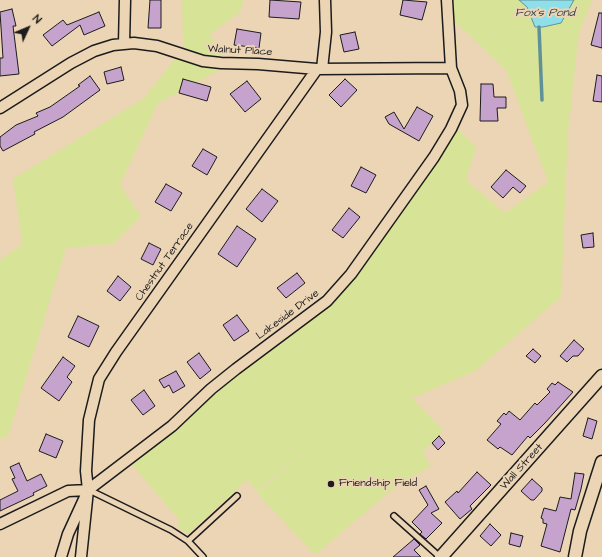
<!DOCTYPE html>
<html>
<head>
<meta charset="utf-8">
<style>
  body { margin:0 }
  #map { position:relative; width:602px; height:557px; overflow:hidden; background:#ecd5b5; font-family:"Architects Daughter",sans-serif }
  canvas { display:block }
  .north { position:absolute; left:8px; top:8px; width:40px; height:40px; -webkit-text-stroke:3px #ecd5b5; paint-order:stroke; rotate:46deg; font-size:11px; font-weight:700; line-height:16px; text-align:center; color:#1c1c1c }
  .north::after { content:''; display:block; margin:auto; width:14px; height:18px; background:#1c1c1c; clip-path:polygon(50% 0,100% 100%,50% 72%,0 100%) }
</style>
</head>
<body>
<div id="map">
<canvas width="602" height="557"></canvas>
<div class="north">N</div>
</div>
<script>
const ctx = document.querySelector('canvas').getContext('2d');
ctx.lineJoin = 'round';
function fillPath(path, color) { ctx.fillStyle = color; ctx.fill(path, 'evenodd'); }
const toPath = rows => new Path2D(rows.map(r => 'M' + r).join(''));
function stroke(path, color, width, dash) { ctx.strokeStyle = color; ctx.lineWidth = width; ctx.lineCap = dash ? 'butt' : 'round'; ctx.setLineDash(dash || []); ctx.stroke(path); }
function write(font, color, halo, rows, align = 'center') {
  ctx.font = font + ' "Architects Daughter",sans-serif'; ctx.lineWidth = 4; ctx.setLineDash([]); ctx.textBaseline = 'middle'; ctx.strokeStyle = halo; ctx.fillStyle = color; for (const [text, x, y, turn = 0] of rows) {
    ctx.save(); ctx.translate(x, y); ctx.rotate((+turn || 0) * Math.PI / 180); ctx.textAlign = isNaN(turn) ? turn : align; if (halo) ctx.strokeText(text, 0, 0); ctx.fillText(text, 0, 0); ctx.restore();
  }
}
fillPath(toPath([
  [182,0,243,0,240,12,210,34,227,66,158,103,120,185,141,216,113,244,66,248,8,436,0,439,0,260,22,244,13,179,144,98,183,49],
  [449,0,519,0,527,7,535,26,543,27,561,23,574,0,592,0,579,32,568,132,561,297,475,371,412,398,443,430,423,452,430,466,393,489,315,555,257,493,323,435,257,491,247,480,188,534,177,527,180,521,129,461,307,320,457,128,476,147,466,180,505,213,548,182,506,70,446,13]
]), '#d7e396');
const water = toPath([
  [519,0,574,0,561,23,543,27,535,27,527,7,519,0]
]);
fillPath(water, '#8fdfeb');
stroke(water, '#619198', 1);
stroke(toPath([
  [539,27,542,100]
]), '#619198', 3.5);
const building = toPath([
  [150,0,161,0,161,28,148,28,150,0],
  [270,0,301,2,299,19,269,17,270,0],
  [403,0,427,2,422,20,400,15,403,0],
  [12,9,16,26,13,26,19,74,0,76,0,58,3,58,0,12,12,9],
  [99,12,105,26,84,35,80,25,52,46,43,35,63,20,67,25,99,12],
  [599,13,602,13,602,48,591,45,599,13],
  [237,29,261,33,259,48,234,45,237,29],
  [355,32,359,49,344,52,340,35,355,32],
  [121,67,124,80,107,84,104,72,121,67],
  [597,75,602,76,602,102,593,101,597,75],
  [90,76,100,90,63,117,34,132,35,134,3,151,0,146,0,137,16,125,38,116,36,113,50,107,80,86,78,85,90,76],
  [183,79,211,87,207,101,179,93,183,79],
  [345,79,357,90,341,107,329,95,345,79],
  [247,81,261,99,245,112,230,94,247,81],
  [481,84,493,84,494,97,506,97,506,108,497,108,498,121,480,121,481,84],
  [417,107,433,116,419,141,389,124,385,117,394,112,404,129,417,107],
  [203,149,217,157,207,175,192,166,203,149],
  [361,167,376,175,366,193,351,186,361,167],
  [506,170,526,186,520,193,513,187,503,198,491,187,506,170],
  [166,184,182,193,171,211,155,202,166,184],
  [262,189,278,201,262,222,246,209,262,189],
  [349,208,360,217,343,238,332,230,349,208],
  [237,226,256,239,237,267,218,254,237,226],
  [593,233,594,247,583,248,581,235,593,233],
  [149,243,161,249,153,265,141,259,149,243],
  [297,273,305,283,286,298,277,288,297,273],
  [118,276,131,287,120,301,107,291,118,276],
  [237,315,249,331,234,341,223,325,237,315],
  [78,316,99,326,89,347,68,337,78,316],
  [574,340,584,349,578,356,573,356,567,362,560,356,574,340],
  [533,349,541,356,535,363,526,356,533,349],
  [199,353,211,370,200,379,187,362,199,353],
  [63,357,75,366,67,377,72,382,59,401,41,388,63,357],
  [176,371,185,386,173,393,169,385,164,388,159,380,176,371],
  [558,382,573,392,545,423,530,438,528,436,512,455,500,447,498,449,487,440,501,424,497,421,504,413,506,415,509,411,520,420,535,403,537,405,550,392,547,389,552,383,555,385,558,382],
  [144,390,155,406,143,415,131,400,144,390],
  [588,418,597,421,592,439,583,436,588,418],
  [46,434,63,441,56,458,39,451,46,434],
  [439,436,445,443,438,450,432,443,439,436],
  [19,463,27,481,41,474,47,486,33,493,34,495,0,511,0,500,18,491,12,479,15,478,10,467,19,463],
  [477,472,491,485,470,506,472,509,460,519,445,502,457,491,458,493,477,472],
  [575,473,584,474,581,489,575,510,571,509,560,552,541,546,547,524,543,523,543,519,541,518,544,508,556,511,560,497,571,499,575,473],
  [532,479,542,488,542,491,534,500,531,500,521,491,532,479],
  [426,486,439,509,431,513,442,523,426,539,420,534,422,532,412,522,428,505,419,490,426,486],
  [490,524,501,535,491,546,480,536,490,524],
  [511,533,523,536,520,547,509,544,511,533],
  [414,539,420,545,414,550,421,557,393,557,414,539]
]);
fillPath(building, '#c6a3cd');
stroke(building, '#1c1c1c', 1);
const service = toPath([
  [89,490,171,530,188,541,203,557],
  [394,516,440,557],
  [188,541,237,496]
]);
const minor = toPath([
  [124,44,125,0],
  [322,69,326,32,325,0],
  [0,108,71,63,94,51,113,45,134,43,157,46,203,61,221,63,258,64,317,69,451,68],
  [0,524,68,491,88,490,172,426,211,389,236,369,327,301,351,274,434,157,451,129,462,105,460,91,451,68,447,0],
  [61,557,68,534,85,497],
  [81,557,88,490,86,471,89,420,99,379,116,352,317,69]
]);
const tertiary = toPath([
  [441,557,602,376],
  [575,557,580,531,602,462]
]);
stroke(service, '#1c1c1c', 8);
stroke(minor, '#1c1c1c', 13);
stroke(tertiary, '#1c1c1c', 15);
stroke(service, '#ecd5b5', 5);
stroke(minor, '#ecd5b5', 10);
stroke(tertiary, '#ecd5b5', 12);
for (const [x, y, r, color] of [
  [331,484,4,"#1c1c1c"]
]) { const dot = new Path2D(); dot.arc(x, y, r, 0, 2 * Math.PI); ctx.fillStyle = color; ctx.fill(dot); stroke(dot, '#ecd5b5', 1.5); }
write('11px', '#1c1c1c', '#ecd5b5', [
  ["Walnut Place",240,51,3],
  ["Chestnut Terrace",165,262,-55],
  ["Lakeside Drive",288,315,-37],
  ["Wall Street",522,467,-48]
]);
write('11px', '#1c1c1c', '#ecd5b5', [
  ["Friendship Field",339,484]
], 'left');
write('italic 12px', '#334345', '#ecd5b5', [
  ["Fox's Pond",545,13]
]);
</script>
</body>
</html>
